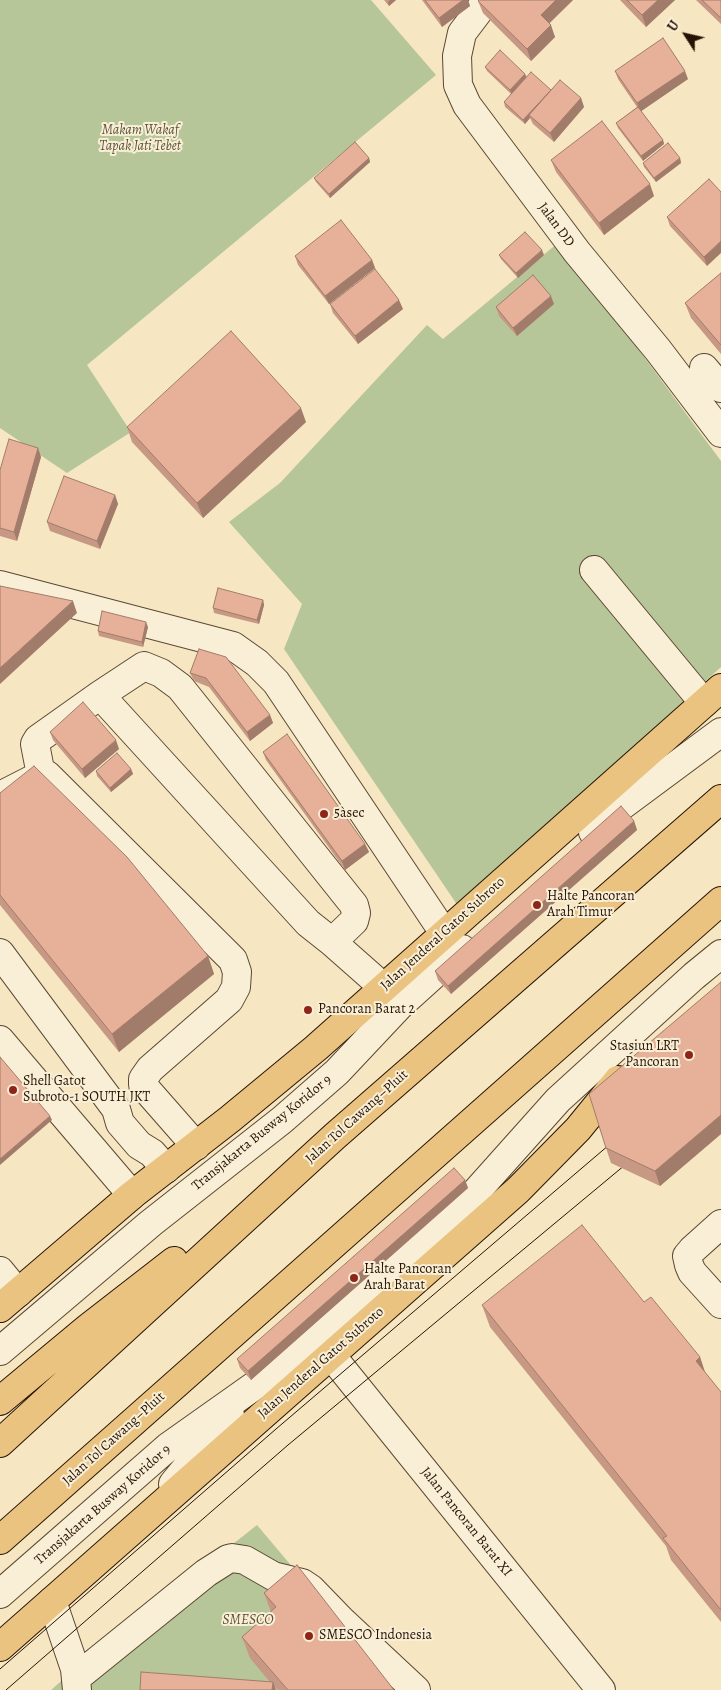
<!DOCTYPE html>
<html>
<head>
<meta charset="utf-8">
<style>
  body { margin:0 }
  #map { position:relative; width:721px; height:1690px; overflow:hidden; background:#f6e6c2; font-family:Alegreya,serif }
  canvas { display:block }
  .north { position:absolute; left:661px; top:10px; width:50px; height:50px; -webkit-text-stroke:4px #f9efd7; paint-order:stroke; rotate:305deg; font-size:14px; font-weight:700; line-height:20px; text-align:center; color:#271303 }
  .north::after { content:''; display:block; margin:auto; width:18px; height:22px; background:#271303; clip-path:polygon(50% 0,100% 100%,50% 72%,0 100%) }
</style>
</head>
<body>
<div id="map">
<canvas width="721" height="1690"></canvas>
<div class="north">U</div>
</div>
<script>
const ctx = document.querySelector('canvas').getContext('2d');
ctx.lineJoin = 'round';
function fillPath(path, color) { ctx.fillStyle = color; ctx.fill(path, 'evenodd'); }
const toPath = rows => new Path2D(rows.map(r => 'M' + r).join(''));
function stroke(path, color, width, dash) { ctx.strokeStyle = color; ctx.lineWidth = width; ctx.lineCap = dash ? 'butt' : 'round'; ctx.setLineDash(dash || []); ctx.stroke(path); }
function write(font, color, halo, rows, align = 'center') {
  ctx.font = font + ' Alegreya,serif'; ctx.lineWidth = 4; ctx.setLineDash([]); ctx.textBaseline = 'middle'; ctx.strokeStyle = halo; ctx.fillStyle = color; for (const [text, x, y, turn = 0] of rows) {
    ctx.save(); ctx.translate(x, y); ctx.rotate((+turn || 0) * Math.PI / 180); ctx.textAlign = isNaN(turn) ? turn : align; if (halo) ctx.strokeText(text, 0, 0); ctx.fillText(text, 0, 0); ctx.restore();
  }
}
fillPath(toPath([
  [0,0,371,0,436,75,87,365,131,432,67,473,0,428],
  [559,242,721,461,721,667,458,906,284,649,302,604,229,522,280,483,427,325,443,339],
  [257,1525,396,1690,51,1690,75,1669]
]), '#b6c698');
const minor = toPath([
  [487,0,462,33,457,56,458,85,467,105,577,252,658,350,721,433],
  [704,368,721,388],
  [594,570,704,703],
  [0,585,233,646,257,663,276,682,444,933],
  [100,695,144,666,161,673,180,687,354,905,356,913,354,921,332,942],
  [41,775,35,744,38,739,100,695,308,923,332,942,383,987],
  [0,796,41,775,47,775,233,960,237,972,236,987,229,1000,150,1069,143,1079,143,1085,146,1089,196,1146],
  [593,832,620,807,721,732],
  [0,953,116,1109,120,1123,139,1145,152,1153,166,1169],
  [0,1040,132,1195],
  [721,1224,692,1250,687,1256,689,1265,692,1272,721,1304],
  [0,1271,18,1293],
  [0,1351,151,1223,282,1120,337,1072,401,1004,462,949],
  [330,1354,601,1690],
  [173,1484,230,1415],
  [0,1594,168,1447,257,1384,474,1194,558,1100,694,976,721,954],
  [52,1601,75,1669,77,1690],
  [76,1678,206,1573,228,1559,232,1558,245,1560,273,1576,302,1583,311,1589,341,1620,416,1690]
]);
const highway = toPath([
  [0,1308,132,1195,230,1119,316,1048,721,688],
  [0,1401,89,1327,174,1261],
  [0,1443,335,1136,721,799],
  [0,1540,721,901],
  [0,1647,518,1190,578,1129,618,1080]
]);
stroke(minor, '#5b4833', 30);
stroke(highway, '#271303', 30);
stroke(minor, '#f9efd7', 28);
stroke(highway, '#ebc381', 28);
stroke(toPath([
  [0,1669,276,1429,616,1139],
  [6,1690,288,1445,631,1160]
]), '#271303', 1);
fillPath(toPath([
  [384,0,396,0,389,6],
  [422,0,468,0,470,6,442,27],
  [573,0,549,24,555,37,531,61,483,13,478,1],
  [620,0,675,0,646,27],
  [696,0,721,0,721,24],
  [485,67,525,74,526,77,551,90,581,98,584,107,554,142,533,124,530,118,525,124,505,107,504,102,511,94,487,71],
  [615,71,688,79,641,111,663,140,664,144,643,161,618,128,616,123,637,107,618,79],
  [369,158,370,162,330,198,316,182,314,178],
  [680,158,681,163,656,182,644,167,643,163],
  [551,160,654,196,604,235,556,172],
  [709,179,707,266,670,226,667,217],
  [499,255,544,255,518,278,501,259],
  [295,256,372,260,375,268,329,304,298,265],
  [721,273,721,354,691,318,685,303],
  [330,304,403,309,358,344,333,313],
  [554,304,517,336,499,316,496,307],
  [306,422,203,518,132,442,127,427],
  [38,448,41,457,17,541,0,536,0,470],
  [115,495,118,504,100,549,50,531,47,522],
  [263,600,264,605,259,624,214,613,213,608],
  [148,627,143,647,99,636,98,631],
  [199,649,270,715,273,723,250,741,209,687,194,681,190,673],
  [50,732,119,749,85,778,53,740],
  [263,752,365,844,369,852,345,870,266,760],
  [131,769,133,774,111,792,97,776,96,771],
  [0,793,208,956,214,974,119,1052,0,905],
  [634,821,637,830,451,994,438,980,435,971],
  [721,982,721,1134,660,1186,611,1163,606,1148],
  [465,1180,468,1188,251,1380,240,1368,237,1359],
  [644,1302,700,1357,705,1373,721,1392,721,1622,671,1560,666,1546,490,1327,482,1305],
  [264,1593,394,1690,278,1690,274,1686,276,1690,140,1690,270,1682,250,1658,242,1637,271,1612]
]), '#c79884');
fillPath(toPath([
  [390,0,396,0,389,6,388,2],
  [463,0,468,0,470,6,442,27,439,18],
  [556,0,573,0,545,27,541,15],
  [658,0,675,0,646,27,642,15],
  [551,25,555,37,531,61,527,49],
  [685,71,688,79,640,112,637,103],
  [525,74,527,78,512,95,510,90],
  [551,90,552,94,529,115,530,118,525,124,523,120],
  [581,98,584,107,554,142,550,133],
  [663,140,664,144,643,161,641,156],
  [369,158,370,162,330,198,329,194],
  [680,158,681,163,656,182,654,178],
  [650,184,654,196,604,235,599,223],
  [721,241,721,253,707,266,704,257],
  [542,250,544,255,518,278,516,273],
  [372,260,375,268,329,304,325,296],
  [551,296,554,304,517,336,513,328],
  [399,300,403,309,358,344,355,336],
  [301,408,306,422,203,518,197,503],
  [38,448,41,457,17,541,14,532],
  [115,495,118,504,100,549,97,541],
  [263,600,264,605,259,624,257,620],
  [73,601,77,613,0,684,0,668],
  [146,622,148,627,143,647,142,642],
  [270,715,273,723,250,741,247,732],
  [116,740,119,749,85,778,82,769],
  [131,769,133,774,111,792,110,788],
  [634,821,637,830,451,994,448,986],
  [365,844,369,852,345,870,342,861],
  [208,956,214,974,119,1052,112,1034],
  [721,1115,721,1134,660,1186,655,1171],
  [50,1116,52,1120,0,1165,0,1159],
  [465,1180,468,1188,251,1380,248,1371],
  [700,1357,707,1378,696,1361],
  [273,1682,276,1690,272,1690]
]), '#a27c6b');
const building = toPath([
  [425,0,463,0,439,18,425,0],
  [479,0,556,0,541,15,551,25,527,49,478,1,479,0],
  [627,0,658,0,642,15,627,0],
  [702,0,721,0,721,18,702,0],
  [663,38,685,71,637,103,615,71,663,38],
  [500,50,525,74,510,90,485,67,500,50],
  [531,72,551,90,523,120,504,102,531,72],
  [560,80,581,98,550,133,529,115,560,80],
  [638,107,663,140,641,156,616,123,638,107],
  [602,121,650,184,599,223,551,160,602,121],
  [355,142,369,158,329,194,314,178,355,142],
  [668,143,680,158,654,178,643,163,668,143],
  [709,179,721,192,721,241,704,257,667,217,709,179],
  [341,220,372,260,325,296,295,256,341,220],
  [525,232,542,250,516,273,499,255,525,232],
  [375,269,399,300,355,336,330,304,375,269],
  [721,273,721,345,685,303,721,273],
  [533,275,551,296,513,328,496,307,533,275],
  [231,331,301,408,197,503,127,427,231,331],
  [9,439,38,448,14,532,0,528,0,470,9,439],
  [64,476,115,495,97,541,47,522,64,476],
  [0,586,73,601,0,668,0,586],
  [218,588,263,600,257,620,213,608,218,588],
  [102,611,146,622,142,642,98,631,102,611],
  [199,649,226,657,270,715,247,732,206,678,190,673,199,649],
  [83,702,116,740,82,769,50,732,83,702],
  [287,734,365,844,342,861,263,752,287,734],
  [117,753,131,769,110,788,96,771,117,753],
  [34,766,127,857,208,956,112,1034,0,895,0,793,34,766],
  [621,806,634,821,448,986,435,971,621,806],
  [721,982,721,1115,655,1171,606,1148,589,1094,721,982],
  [0,1057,50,1116,0,1159,0,1057],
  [454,1168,465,1180,248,1371,237,1359,454,1168],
  [582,1225,644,1302,651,1297,700,1357,696,1361,721,1392,721,1610,663,1538,667,1536,482,1305,582,1225],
  [297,1565,394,1690,288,1690,242,1637,276,1607,264,1593,297,1565],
  [141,1672,273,1682,272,1690,140,1690,141,1672]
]);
fillPath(building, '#e7b199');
stroke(building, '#a27c6b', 1);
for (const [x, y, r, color] of [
  [324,814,5,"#8f2418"],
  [537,905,5,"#8f2418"],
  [308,1010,5,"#8f2418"],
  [689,1055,5,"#8f2418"],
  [13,1090,5,"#8f2418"],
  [354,1278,5,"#8f2418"],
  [309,1636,5,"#8f2418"]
]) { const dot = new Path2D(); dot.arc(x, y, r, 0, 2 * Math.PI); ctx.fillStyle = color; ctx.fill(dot); stroke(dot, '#f9efd7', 2); }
write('italic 14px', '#595237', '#f9efd7', [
  ["Makam Wakaf",140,131],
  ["Tapak Jati Tebet",140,147],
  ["SMESCO",248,1621]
]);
write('14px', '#271303', '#f9efd7', [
  ["Jalan DD",556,225,53],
  ["Jalan Jenderal Gatot Subroto",443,934,-42],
  ["Jalan Tol Cawang–Pluit",357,1117,-42],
  ["Transjakarta Busway Koridor 9",262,1133,-39],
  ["Jalan Jenderal Gatot Subroto",321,1363,-41],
  ["Jalan Tol Cawang–Pluit",114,1439,-42],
  ["Transjakarta Busway Koridor 9",103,1505,-41],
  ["Jalan Pancoran Barat XI",466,1522,51]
]);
write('14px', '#271303', '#f9efd7', [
  ["5àsec",334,814],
  ["Halte Pancoran",547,897],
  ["Arah Timur",547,913],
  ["Pancoran Barat 2",318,1010],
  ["Stasiun LRT",679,1047,"right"],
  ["Pancoran",679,1063,"right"],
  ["Shell Gatot",23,1082],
  ["Subroto-1 SOUTH JKT",23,1098],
  ["Halte Pancoran",364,1270],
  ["Arah Barat",364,1286],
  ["SMESCO Indonesia",319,1636]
], 'left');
</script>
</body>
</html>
